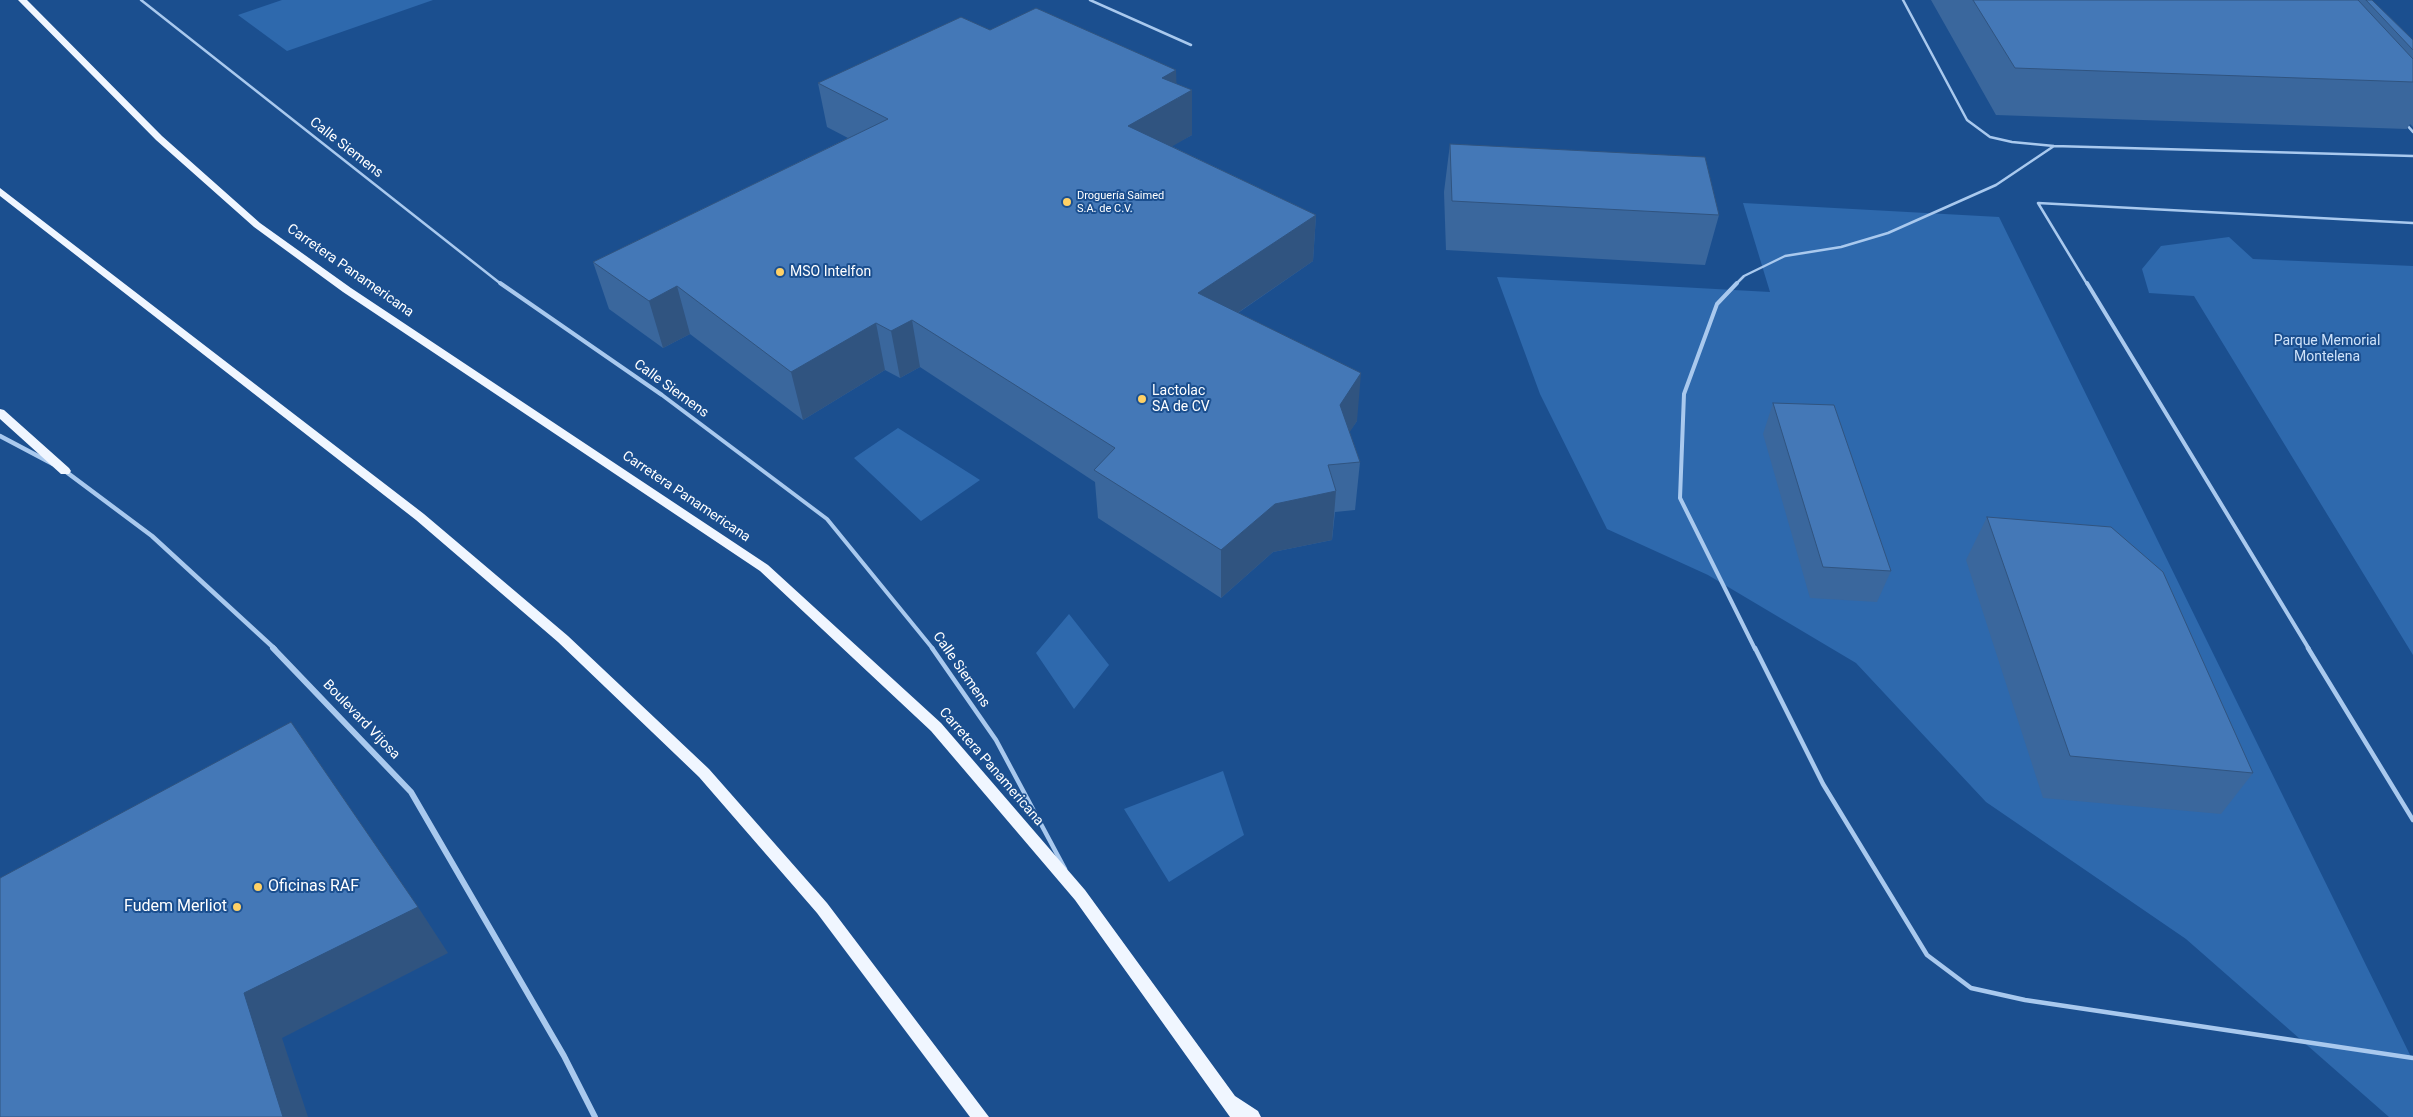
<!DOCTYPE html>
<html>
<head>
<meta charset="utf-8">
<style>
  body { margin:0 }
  canvas { display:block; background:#1b4f8f }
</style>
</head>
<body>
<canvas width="2413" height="1117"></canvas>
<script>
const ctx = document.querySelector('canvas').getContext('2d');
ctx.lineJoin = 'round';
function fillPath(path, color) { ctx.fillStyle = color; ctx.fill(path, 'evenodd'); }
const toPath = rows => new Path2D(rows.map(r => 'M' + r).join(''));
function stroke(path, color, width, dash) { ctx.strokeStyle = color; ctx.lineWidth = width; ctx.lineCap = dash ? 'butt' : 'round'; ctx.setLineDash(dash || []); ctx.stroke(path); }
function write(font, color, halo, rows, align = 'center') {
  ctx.font = font + ' Roboto,sans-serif'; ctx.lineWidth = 4; ctx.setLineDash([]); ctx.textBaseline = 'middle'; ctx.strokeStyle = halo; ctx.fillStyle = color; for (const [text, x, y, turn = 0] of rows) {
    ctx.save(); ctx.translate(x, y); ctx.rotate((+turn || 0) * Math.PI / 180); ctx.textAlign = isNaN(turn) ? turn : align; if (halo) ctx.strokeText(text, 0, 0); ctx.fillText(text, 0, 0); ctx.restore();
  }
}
fillPath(toPath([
  [282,0,433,0,287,51,238,15],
  [1743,203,1999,217,2413,1061,2413,1117,2389,1117,2186,939,1986,802,1856,663,1708,575,1607,529,1540,394,1497,277,1770,292],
  [2229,237,2253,259,2413,266,2413,655,2194,296,2149,293,2142,269,2161,246],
  [898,428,980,480,921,521,854,458],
  [1069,614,1109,665,1074,709,1036,653],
  [1223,771,1244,835,1169,882,1124,809]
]), '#2e69ad');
stroke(toPath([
  [141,0,501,284],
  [1090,0,1191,45],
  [1903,0,1967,120,1990,137,2012,142,2054,146,2413,156],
  [2406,124,2413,132],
  [1736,284,1744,276,1785,256,1841,247,1888,233,1996,185,2054,146],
  [2087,284,2038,203,2413,223]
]), '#a9c9ee', 2.5);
stroke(toPath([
  [500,283,662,395,827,519,933,649],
  [1737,283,1717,304,1684,394,1680,498,1755,649],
  [2087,283,2309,649]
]), '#a9c9ee', 4);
stroke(toPath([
  [932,648,996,740,1065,869],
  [1755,648,1823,784,1927,955,1971,988,2025,1000,2413,1058],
  [2308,648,2413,820]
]), '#a9c9ee', 4.5);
stroke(toPath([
  [0,436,53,464],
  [65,471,152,536,275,649]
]), '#a9c9ee', 4.5);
stroke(toPath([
  [273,648,411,792,564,1056,595,1117]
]), '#a9c9ee', 6);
fillPath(toPath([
  [18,0,27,0,162,136,260,223,351,288,768,565,941,723,1085,890,1235,1096,1258,1111,1261,1117,1230,1117,1075,900,931,731,760,571,343,292,254,227,156,140,18,0],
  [0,188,424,514,568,636,709,769,827,903,989,1117,970,1117,817,913,699,777,558,642,416,520,0,196,0,188],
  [0,409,4,410,69,468,71,471,69,474,61,474,0,419,0,409]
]), '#f0f6ff');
fillPath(toPath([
  [1931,0,2372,0,2413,40,2413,127,2410,124,2407,129,1996,115],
  [990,30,1176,84,1192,135,1171,146,1316,215,1313,261,1238,313,1357,421,1349,432,1360,462,1355,510,1335,512,1332,540,1273,552,1221,598,1098,518,1095,482,920,367,900,378,885,370,803,420,690,334,663,348,609,309,593,262,848,138,827,127,818,83],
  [1450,144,1719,215,1705,265,1446,250,1444,192],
  [1773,403,1891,571,1877,602,1810,598,1763,434],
  [1987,517,2253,773,2221,814,2043,798,1966,560]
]), '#3a679d');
fillPath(toPath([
  [1176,70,1177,99,1192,90,1192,135,1129,171,1128,126,1162,78],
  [1316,215,1313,261,1198,340,1198,293],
  [677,286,690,334,663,348,649,301],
  [912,320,920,367,900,378,891,331],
  [876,323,885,370,803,420,791,372],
  [1361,373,1357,421,1336,453,1340,405],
  [1336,491,1332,540,1273,552,1221,598,1221,550,1275,504],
  [418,907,448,953,282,1038,308,1117,283,1117,244,993]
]), '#305480');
const building = toPath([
  [1973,0,2358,0,2413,59,2413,82,2015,68,1973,0],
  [2366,0,2372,0,2413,40,2413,50,2366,0],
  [1036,8,1176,70,1162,78,1192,90,1128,126,1316,215,1198,293,1361,373,1340,405,1360,462,1328,465,1336,491,1275,504,1221,550,1094,470,1115,448,912,320,891,331,876,323,791,372,677,286,649,301,593,262,888,119,818,83,961,17,990,30,1036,8],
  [1450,144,1705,157,1719,215,1452,201,1450,144],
  [1773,403,1834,405,1891,571,1823,567,1773,403],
  [1987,517,2111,527,2163,572,2253,773,2070,756,1987,517],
  [291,722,418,907,244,993,283,1117,0,1117,0,878,291,722]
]);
fillPath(building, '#4478b7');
stroke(building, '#305480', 1);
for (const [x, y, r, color] of [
  [1067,202,5,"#ffd166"],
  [780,272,5,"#ffd166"],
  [1142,399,5,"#ffd166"],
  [258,887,5,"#ffd166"],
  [237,907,5,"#ffd166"]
]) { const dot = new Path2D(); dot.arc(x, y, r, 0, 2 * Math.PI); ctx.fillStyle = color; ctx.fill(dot); stroke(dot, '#1b4f8f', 2); }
write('11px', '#fff', '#1b4f8f', [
  ["Droguería Saimed",1077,196],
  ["S.A. de C.V.",1077,209]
], 'left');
write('14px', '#fff', '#1b4f8f', [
  ["Calle Siemens",346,148,38],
  ["Carretera Panamericana",350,271,35],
  ["Calle Siemens",671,389,36],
  ["Carretera Panamericana",686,497,34],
  ["Calle Siemens",961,670,55],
  ["Boulevard Vijosa",361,720,46],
  ["Carretera Panamericana",991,767,49]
]);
write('14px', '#fff', '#1b4f8f', [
  ["MSO Intelfon",790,272],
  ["Lactolac",1152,391],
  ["SA de CV",1152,407]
], 'left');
write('14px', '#cfe3fa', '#1b4f8f', [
  ["Parque Memorial",2327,341],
  ["Montelena",2327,357]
]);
write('16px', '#fff', '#1b4f8f', [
  ["Oficinas RAF",268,887],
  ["Fudem Merliot",227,907,"right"]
], 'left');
</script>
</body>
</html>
